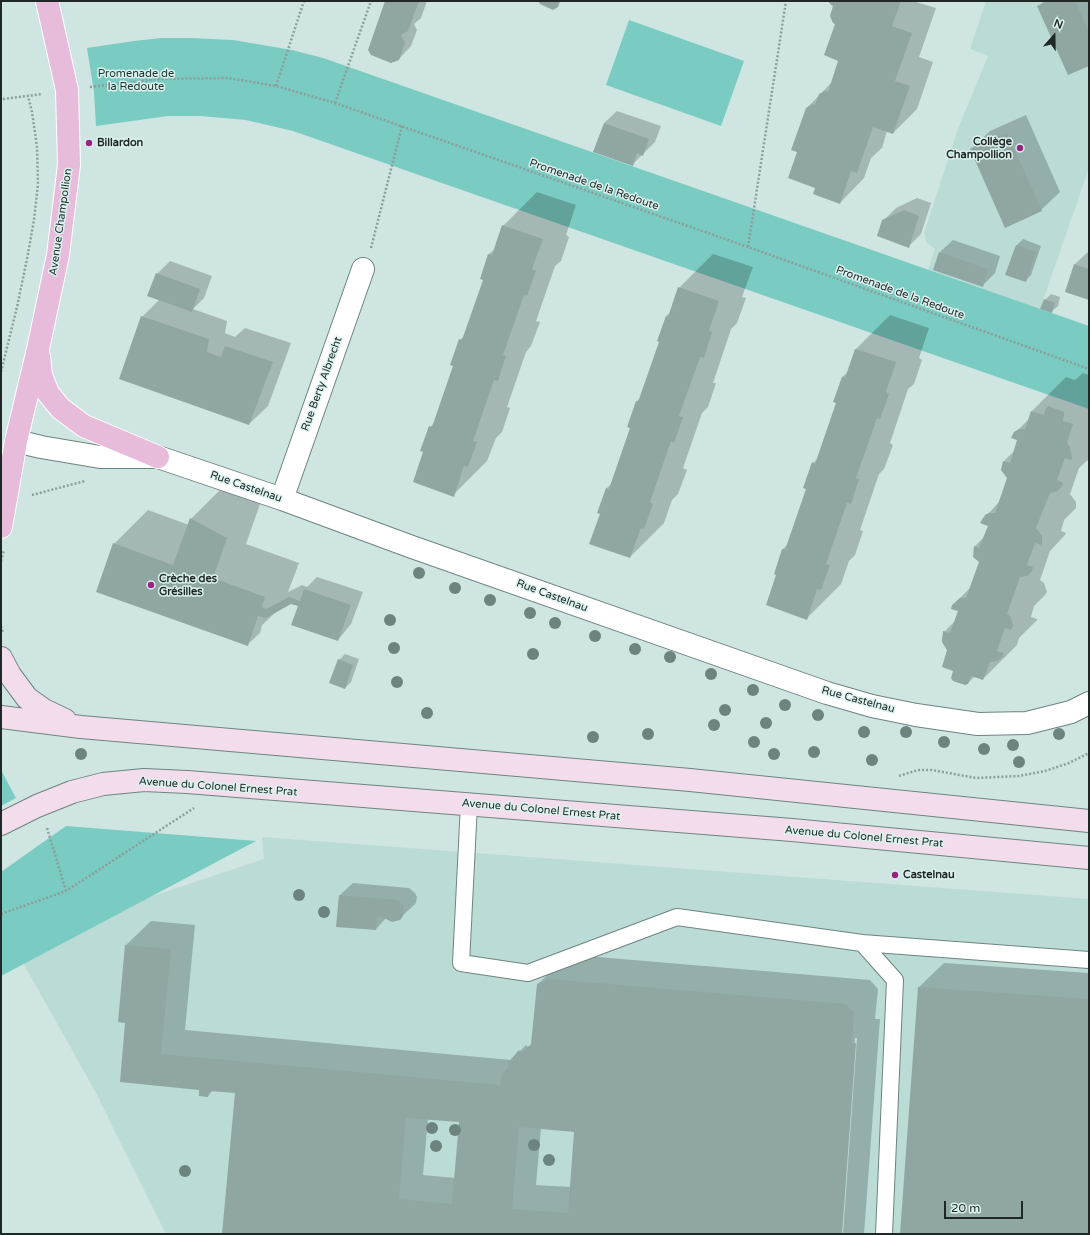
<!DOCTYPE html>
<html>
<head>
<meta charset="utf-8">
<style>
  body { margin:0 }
  #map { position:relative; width:1090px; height:1235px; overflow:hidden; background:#cee5e2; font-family:"Varela Round",sans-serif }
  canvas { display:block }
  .frame { position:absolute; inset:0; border:2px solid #1f2827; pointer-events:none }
  .north { position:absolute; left:1034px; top:16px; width:40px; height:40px; -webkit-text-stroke:3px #dbf2ef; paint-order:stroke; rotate:20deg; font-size:11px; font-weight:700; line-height:16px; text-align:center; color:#1f2827 }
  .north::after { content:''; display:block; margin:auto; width:14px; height:18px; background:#1f2827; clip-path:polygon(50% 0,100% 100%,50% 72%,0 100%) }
  .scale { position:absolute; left:944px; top:1201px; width:79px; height:18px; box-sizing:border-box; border:2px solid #1f2827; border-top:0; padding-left:5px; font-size:12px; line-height:14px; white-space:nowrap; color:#1f2827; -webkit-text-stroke:3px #dbf2ef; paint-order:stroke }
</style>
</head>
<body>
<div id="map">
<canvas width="1090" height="1235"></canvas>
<div class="frame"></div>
<div class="north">N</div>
<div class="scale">20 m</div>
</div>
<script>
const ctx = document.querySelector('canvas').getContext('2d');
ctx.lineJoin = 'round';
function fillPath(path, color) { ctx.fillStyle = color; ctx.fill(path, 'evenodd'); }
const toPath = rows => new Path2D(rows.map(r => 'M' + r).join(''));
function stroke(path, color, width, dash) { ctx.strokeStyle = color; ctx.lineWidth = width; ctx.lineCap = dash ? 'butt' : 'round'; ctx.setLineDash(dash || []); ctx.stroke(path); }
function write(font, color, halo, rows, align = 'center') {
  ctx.font = font + ' "Varela Round",sans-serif'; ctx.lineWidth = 3; ctx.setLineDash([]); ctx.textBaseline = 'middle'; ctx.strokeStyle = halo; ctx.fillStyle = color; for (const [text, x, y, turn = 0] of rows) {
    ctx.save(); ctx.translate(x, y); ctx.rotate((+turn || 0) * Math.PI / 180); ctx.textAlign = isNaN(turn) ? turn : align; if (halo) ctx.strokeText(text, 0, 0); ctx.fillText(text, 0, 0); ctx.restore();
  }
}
fillPath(toPath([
  [986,1,1089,1,1089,168,1040,309,928,270,935,249,927,243,924,233,958,129,988,56,970,49],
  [262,837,1089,899,1089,1234,166,1234,95,1091,12,943,264,859]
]), '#badbd6');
fillPath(toPath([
  [629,20,744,61,721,126,606,85],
  [161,38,190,38,233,40,292,50,323,58,1089,326,1089,409,293,131,246,120,201,116,168,116,96,126,94,92,87,48,134,41],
  [1,770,16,798,1,806],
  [66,826,256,841,1,976,1,872]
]), '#7acbc1');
fillPath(toPath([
  [386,1,427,1,421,18,414,24,417,30,411,46,399,59],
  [829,1,916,1,916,2,936,8,919,57,933,62,917,109,893,133,887,131,882,148,871,158,864,178,840,203,816,188,807,108,832,82,840,60,834,6],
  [1044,1,1089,1,1089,64,1039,6],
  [617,111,661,126,655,142,632,165,604,123],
  [1026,115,1060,192,1041,210,971,149,990,131],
  [537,192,576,205,566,235,569,237,561,261,555,266,536,321,540,322,531,346,526,352,507,407,510,408,502,432,496,438,487,461,453,495,424,451,430,427,435,422,454,365,460,340,465,335,484,280,489,254,495,249,503,226],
  [917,198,931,203,921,234,908,247,883,221,896,208],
  [1023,239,1041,246,1031,275,1025,281,1017,245],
  [953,240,1000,256,995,273,982,286,940,252],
  [1088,252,1089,252,1089,299,1075,264],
  [713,254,753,267,742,297,746,298,737,323,731,329,713,383,716,383,708,407,702,413,683,468,687,470,678,494,672,500,664,523,630,557,601,513,607,488,611,484,631,427,636,402,641,397,660,342,658,340,666,316,671,312,679,288],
  [170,261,212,276,204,298,193,309,227,321,225,333,235,337,245,328,291,343,268,406,249,424,142,317,160,299,157,274],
  [1051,294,1060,297,1058,306,1051,312,1045,300],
  [890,315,929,328,919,358,922,360,914,384,908,389,890,443,893,445,884,469,879,474,860,530,863,531,855,555,849,561,841,584,807,618,778,574,775,573,783,549,788,544,807,488,813,463,818,458,837,403,842,377,848,372,856,349],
  [1083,373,1089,375,1089,459,1079,468,1070,494,1076,502,1076,508,1064,520,1061,531,1066,533,1065,535,1050,551,1040,580,1044,583,1047,592,1045,595,1034,606,1031,617,1037,619,1037,620,1019,638,1017,645,983,679,975,676,968,683,955,670,948,650,943,641,942,638,944,632,956,620,959,610,953,605,970,588,980,562,975,546,985,536,989,525,986,516,1000,501,1009,478,1004,461,1015,450,1019,440,1013,435,1029,419,1032,411,1066,377,1075,380],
  [225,485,260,504,246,544,299,563,288,592,302,585,307,587,317,577,363,592,351,624,338,640,299,606,291,603,276,612,262,625,260,633,247,645,114,544,148,510,189,525,191,519],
  [345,654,359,659,351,682,345,688,339,660],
  [353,883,409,888,415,893,417,897,416,903,399,919,386,918,376,929,340,895],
  [151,921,195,925,185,1030,511,1060,526,1045,529,1048,532,1044,538,984,563,960,574,955,870,980,878,989,875,1019,880,1019,864,1234,843,1234,857,1038,855,1038,841,1234,223,1234,236,1092,213,1090,208,1096,200,1089,121,1081,126,1022,119,1022,126,945],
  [428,1119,460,1121,455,1178,423,1175],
  [541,1128,576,1131,571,1187,536,1185],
  [944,963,1089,973,1089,1234,901,1234,919,987]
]), '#0003');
fillPath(toPath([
  [385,1,419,1,408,31,401,35,405,43,399,60,391,63,371,55,368,50],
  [538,1,560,1,558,7,553,10,540,4],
  [828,1,901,1,892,26,912,33,895,81,910,86,893,134,873,127,857,173,851,171,840,204,813,194,815,188,788,178,797,152,791,150,806,108,812,104,815,105,819,94,825,91,828,92,838,61,824,55,835,24,833,23,830,16,833,6,831,5],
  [1049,1,1075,1,1089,32,1089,66,1068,75,1037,6],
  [604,123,649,139,643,156,637,153,633,166,593,152],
  [1007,133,1042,211,1005,228,970,149],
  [904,210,919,216,909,248,877,236,882,220],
  [502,225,543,239,532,269,536,271,527,296,524,295,503,355,506,356,498,381,494,380,473,441,477,442,468,467,464,466,454,497,413,482,423,452,420,451,429,426,432,427,453,366,450,365,459,339,462,340,483,280,480,279,488,254,492,255],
  [1016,245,1036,252,1026,282,1005,275],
  [939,252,988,269,983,287,933,270],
  [1074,264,1089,269,1089,300,1065,292],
  [156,273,200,289,192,312,147,296],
  [678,287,719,301,709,331,712,332,704,358,700,357,679,416,683,417,674,443,671,441,650,502,653,504,644,529,641,528,630,558,589,544,600,514,597,513,606,488,609,489,630,428,627,427,636,401,638,402,659,342,657,341,666,316,668,317],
  [1044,299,1055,303,1052,313,1040,309],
  [141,316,209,339,207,352,221,357,225,346,273,362,249,425,119,379],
  [855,349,896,362,886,392,889,394,880,419,877,418,856,478,859,479,851,504,847,503,826,564,830,565,821,590,817,589,807,620,766,605,776,575,774,574,782,549,785,550,806,489,803,488,812,462,815,464,836,403,833,402,842,377,845,378],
  [1048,406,1064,412,1064,415,1063,421,1073,424,1067,443,1070,447,1072,458,1071,460,1065,458,1057,480,1063,483,1062,486,1058,491,1050,493,1036,528,1042,536,1042,543,1041,545,1035,543,1027,565,1033,567,1032,571,1027,576,1020,577,1007,614,1011,617,1013,626,1011,630,1005,628,997,651,1004,653,1003,656,998,661,990,662,983,680,971,676,968,684,965,685,953,681,951,678,953,671,942,667,947,650,942,642,943,631,950,633,958,611,951,609,952,605,960,598,966,598,979,562,973,557,974,546,979,548,988,526,980,523,985,515,989,513,995,513,1007,478,1001,470,1003,461,1010,463,1017,440,1011,438,1014,432,1019,429,1025,429,1031,411,1044,415,1046,408],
  [190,518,227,538,213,578,265,597,262,607,266,609,289,597,300,601,304,589,351,605,338,641,291,625,298,606,291,604,266,618,258,616,248,646,96,592,113,543,173,565],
  [338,659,353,665,345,689,329,683],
  [339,895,397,900,403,905,404,910,403,916,400,920,392,922,384,918,377,917,376,930,336,927],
  [125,945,171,949,161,1054,500,1085,502,1074,509,1066,507,1064,519,1050,522,1053,531,1044,537,984,549,979,846,1004,854,1013,852,1043,856,1043,842,1234,222,1234,235,1093,209,1091,208,1097,199,1096,199,1090,120,1082,125,1023,118,1022],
  [406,1118,459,1122,452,1204,399,1199],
  [519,1127,574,1132,568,1213,512,1209],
  [918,987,1089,999,1089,1234,900,1234]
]), '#90a6a3');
const service = toPath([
  [469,804,461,963,528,973,677,917,862,943,895,980,884,1234],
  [862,943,1089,960]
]);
const minor = toPath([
  [16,441,41,447,100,457,158,457,282,499,412,547,827,693,872,706,916,715,978,724,1027,723,1071,712,1089,703],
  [282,499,363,269]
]);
const secondary = toPath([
  [1,658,10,675,27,698,44,710,65,720],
  [1,717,81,727,690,780,1089,821],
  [1,824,37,806,72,792,103,784,144,780,187,782,792,830,1089,858]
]);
const primary = toPath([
  [39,356,41,375,48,393,60,408,84,426,158,457],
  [1,527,16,441,38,349,58,255,69,165,67,90,47,1]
]);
stroke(service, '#6e8481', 18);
stroke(minor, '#6e8481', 24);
stroke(secondary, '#6e8481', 24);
stroke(primary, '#fff', 24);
stroke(toPath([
  [276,86,304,1],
  [90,87,158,79,228,78,276,86,335,103,748,247,1089,369],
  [3,99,42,94],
  [335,103,371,1],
  [748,247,786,1],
  [371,248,402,126],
  [1,372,17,307,27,259,34,220,38,184,37,147,32,112,28,96],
  [32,495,85,481],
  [1,561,4,550],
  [1,626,3,633],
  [899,776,918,770,932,770,976,778,1019,776,1045,771,1069,763,1089,753],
  [47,828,66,891],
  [1,914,66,891,194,808]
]), '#8c9e9c', 2.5, [2, 2]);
stroke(service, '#fff', 16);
stroke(minor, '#fff', 22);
stroke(secondary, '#f3dded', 22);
stroke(primary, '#e6bcda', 22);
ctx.fillStyle = '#6c8380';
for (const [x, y] of [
  [419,573],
  [455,588],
  [490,600],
  [530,613],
  [390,620],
  [555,623],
  [595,636],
  [394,648],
  [635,649],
  [533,654],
  [670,657],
  [711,674],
  [397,682],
  [753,690],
  [785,705],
  [725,710],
  [427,713],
  [818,715],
  [766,723],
  [714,725],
  [864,732],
  [906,732],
  [648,734],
  [1059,734],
  [593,737],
  [754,742],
  [944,742],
  [1013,745],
  [984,749],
  [814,752],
  [81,754],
  [774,754],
  [872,760],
  [1019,762],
  [299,895],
  [324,912],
  [432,1128],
  [455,1130],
  [534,1145],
  [436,1146],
  [549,1160],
  [185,1171]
]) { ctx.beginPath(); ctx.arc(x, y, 6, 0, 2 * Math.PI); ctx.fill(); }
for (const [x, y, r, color] of [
  [89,143,4,"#982581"],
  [1020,148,4,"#982581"],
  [151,585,4,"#982581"],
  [895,875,4,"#982581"]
]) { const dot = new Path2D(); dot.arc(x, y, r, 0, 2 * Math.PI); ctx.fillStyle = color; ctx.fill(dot); stroke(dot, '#dbf2ef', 1.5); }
write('11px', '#1c3230', '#dbf2ef', [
  ["Promenade de",136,74],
  ["la Redoute",136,87]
]);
write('bold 11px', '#1f2827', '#dbf2ef', [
  ["Collège",1012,142,"right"],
  ["Champollion",1012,155,"right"],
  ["Billardon",97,143],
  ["Crèche des",159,579],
  ["Grésilles",159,592],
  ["Castelnau",903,875]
], 'left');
write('11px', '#1f2827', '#dbf2ef', [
  ["Promenade de la Redoute",594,185,19],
  ["Avenue Champollion",61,222,-82],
  ["Promenade de la Redoute",900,293,20],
  ["Rue Berty Albrecht",322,384,-70],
  ["Rue Castelnau",246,487,19],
  ["Rue Castelnau",552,596,20],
  ["Rue Castelnau",858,700,15],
  ["Avenue du Colonel Ernest Prat",218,787,4],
  ["Avenue du Colonel Ernest Prat",541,810,5],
  ["Avenue du Colonel Ernest Prat",864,837,5]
]);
</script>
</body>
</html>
